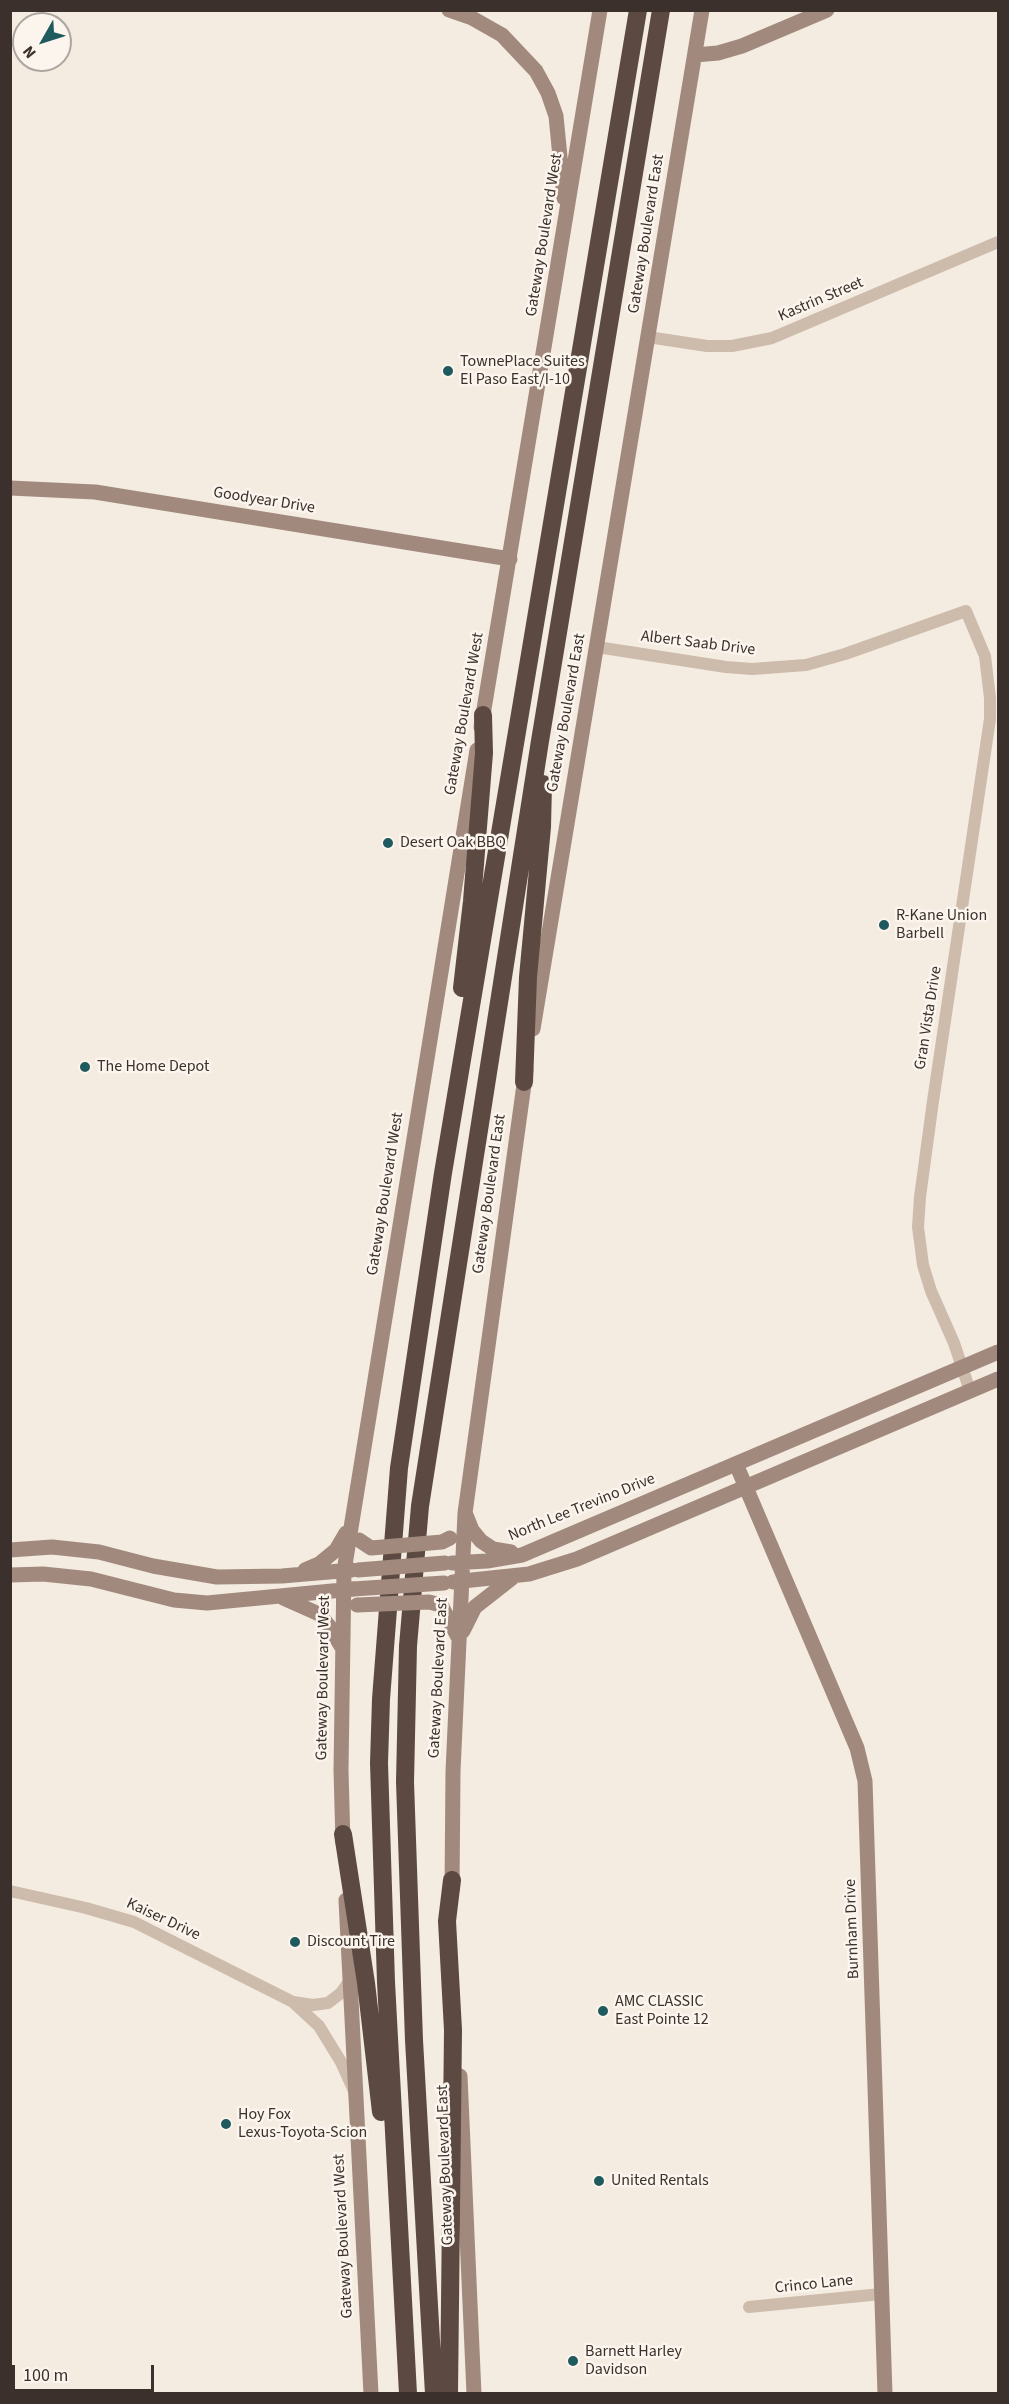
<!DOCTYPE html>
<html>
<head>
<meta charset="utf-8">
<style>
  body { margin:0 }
  #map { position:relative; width:1009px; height:2404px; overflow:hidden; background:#f4ebe1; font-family:"Source Sans 3",sans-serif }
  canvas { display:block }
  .frame { position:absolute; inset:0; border:12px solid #3b302b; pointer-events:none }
  .north { position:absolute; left:12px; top:12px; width:60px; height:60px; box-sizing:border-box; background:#fbf5ee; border:2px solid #aea6a0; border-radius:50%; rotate:231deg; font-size:16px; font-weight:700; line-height:24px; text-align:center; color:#3b302b }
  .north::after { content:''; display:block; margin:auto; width:21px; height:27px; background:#1f5a5e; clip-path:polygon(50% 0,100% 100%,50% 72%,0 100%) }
  .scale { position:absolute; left:12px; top:2365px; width:142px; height:27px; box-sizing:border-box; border:3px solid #3b302b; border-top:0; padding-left:8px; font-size:18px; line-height:21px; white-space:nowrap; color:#3b302b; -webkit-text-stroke:4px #fbf5ee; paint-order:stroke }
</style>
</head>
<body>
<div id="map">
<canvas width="1009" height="2404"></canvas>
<div class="frame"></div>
<div class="north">N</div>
<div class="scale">100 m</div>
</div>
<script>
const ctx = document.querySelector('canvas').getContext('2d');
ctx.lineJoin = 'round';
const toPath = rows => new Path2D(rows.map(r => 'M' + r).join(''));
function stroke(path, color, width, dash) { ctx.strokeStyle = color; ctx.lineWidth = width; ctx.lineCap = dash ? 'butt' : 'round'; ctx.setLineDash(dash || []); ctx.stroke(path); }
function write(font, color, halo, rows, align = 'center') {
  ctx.font = font + ' "Source Sans 3",sans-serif'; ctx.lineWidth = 5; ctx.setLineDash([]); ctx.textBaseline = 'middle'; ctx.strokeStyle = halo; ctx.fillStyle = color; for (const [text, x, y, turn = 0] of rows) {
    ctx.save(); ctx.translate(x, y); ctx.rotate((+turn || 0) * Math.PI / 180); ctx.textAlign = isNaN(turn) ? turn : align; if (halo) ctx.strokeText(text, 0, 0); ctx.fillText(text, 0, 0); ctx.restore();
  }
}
stroke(toPath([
  [648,337,707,346,732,346,772,338,998,242],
  [597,647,726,667,752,669,806,665,845,654,966,611,985,656,990,698,990,719,933,1101,920,1197,918,1227,923,1265,931,1291,954,1343,970,1391],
  [10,1891,86,1908,134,1922,293,2002,319,2026,341,2062,354,2091],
  [293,2002,313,2005,328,2003,341,1993,350,1980],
  [749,2307,881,2294]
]), '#cdbbac', 12);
stroke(toPath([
  [449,10,472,18,502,35,536,71,548,93,556,116,564,198],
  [695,55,718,53,742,46,827,10],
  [10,488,95,492,510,559],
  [481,727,600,10],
  [533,1029,702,10],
  [736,1464,857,1748,865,1781,885,2394],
  [466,1515,472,1530,481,1541,493,1549,511,1552],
  [10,1550,52,1547,99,1552,153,1566,217,1577,282,1576,352,1570],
  [452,1563,487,1561,522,1555,998,1352],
  [305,1570,319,1564,336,1550,346,1533],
  [10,1575,43,1574,91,1579,174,1600,207,1603,353,1589],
  [453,1582,529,1574,577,1559,998,1379],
  [283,1598,319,1614,329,1626,341,1646],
  [441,1605,458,1637],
  [463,1631,475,1607,512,1578],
  [343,1843,341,1770,344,1571,477,750],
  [452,1890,453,1771,465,1513,526,1070],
  [346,1900,371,2394],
  [460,2076,474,2394]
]), '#a18a7d', 15);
stroke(toPath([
  [462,988,472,901,484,753,483,715],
  [524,1082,528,977,542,827,543,784],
  [343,1834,366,1983,381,2112],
  [408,2394,386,1982,379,1763,381,1699,399,1468,443,1173,638,10],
  [434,2394,414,2040,405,1782,408,1646,420,1506,540,741,661,10],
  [449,2394,453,2030,447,1921,452,1880]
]), '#5c4a42', 18);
stroke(toPath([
  [359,1540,371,1548,442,1542,450,1538],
  [358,1570,445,1563],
  [353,1589,444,1583],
  [357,1605,429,1602,441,1605]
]), '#a18a7d', 15);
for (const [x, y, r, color] of [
  [448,371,6,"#1f5a5e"],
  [388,843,6,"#1f5a5e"],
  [884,925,6,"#1f5a5e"],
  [85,1067,6,"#1f5a5e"],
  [295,1942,6,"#1f5a5e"],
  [603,2011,6,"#1f5a5e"],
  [226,2124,6,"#1f5a5e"],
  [599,2181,6,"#1f5a5e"],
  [573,2361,6,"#1f5a5e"]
]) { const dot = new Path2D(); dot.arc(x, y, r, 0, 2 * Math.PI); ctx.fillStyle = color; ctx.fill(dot); stroke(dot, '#fbf5ee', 2); }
write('16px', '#3b302b', '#fbf5ee', [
  ["Gateway Boulevard East",647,234,-81],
  ["Gateway Boulevard West",545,235,-81],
  ["Kastrin Street",821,300,-23],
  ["Goodyear Drive",264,501,9],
  ["Albert Saab Drive",698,644,7],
  ["Gateway Boulevard East",567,713,-80],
  ["Gateway Boulevard West",465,714,-80],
  ["Gran Vista Drive",929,1018,-81],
  ["Gateway Boulevard West",386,1194,-81],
  ["Gateway Boulevard East",490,1194,-82],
  ["North Lee Trevino Drive",582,1508,-22],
  ["Gateway Boulevard West",324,1678,-89],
  ["Gateway Boulevard East",439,1678,-87],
  ["Kaiser Drive",163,1920,25],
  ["Burnham Drive",853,1929,-92],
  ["Gateway Boulevard East",446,2165,-92],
  ["Gateway Boulevard West",344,2236,-93],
  ["Crinco Lane",814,2285,-6]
]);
write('16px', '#3b302b', '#fbf5ee', [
  ["TownePlace Suites",460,362],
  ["El Paso East/I-10",460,380],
  ["Desert Oak BBQ",400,843],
  ["R-Kane Union",896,916],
  ["Barbell",896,934],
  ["The Home Depot",97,1067],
  ["Discount Tire",307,1942],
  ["AMC CLASSIC",615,2002],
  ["East Pointe 12",615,2020],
  ["Hoy Fox",238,2115],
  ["Lexus-Toyota-Scion",238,2133],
  ["United Rentals",611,2181],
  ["Barnett Harley",585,2352],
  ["Davidson",585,2370]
], 'left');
</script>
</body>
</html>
